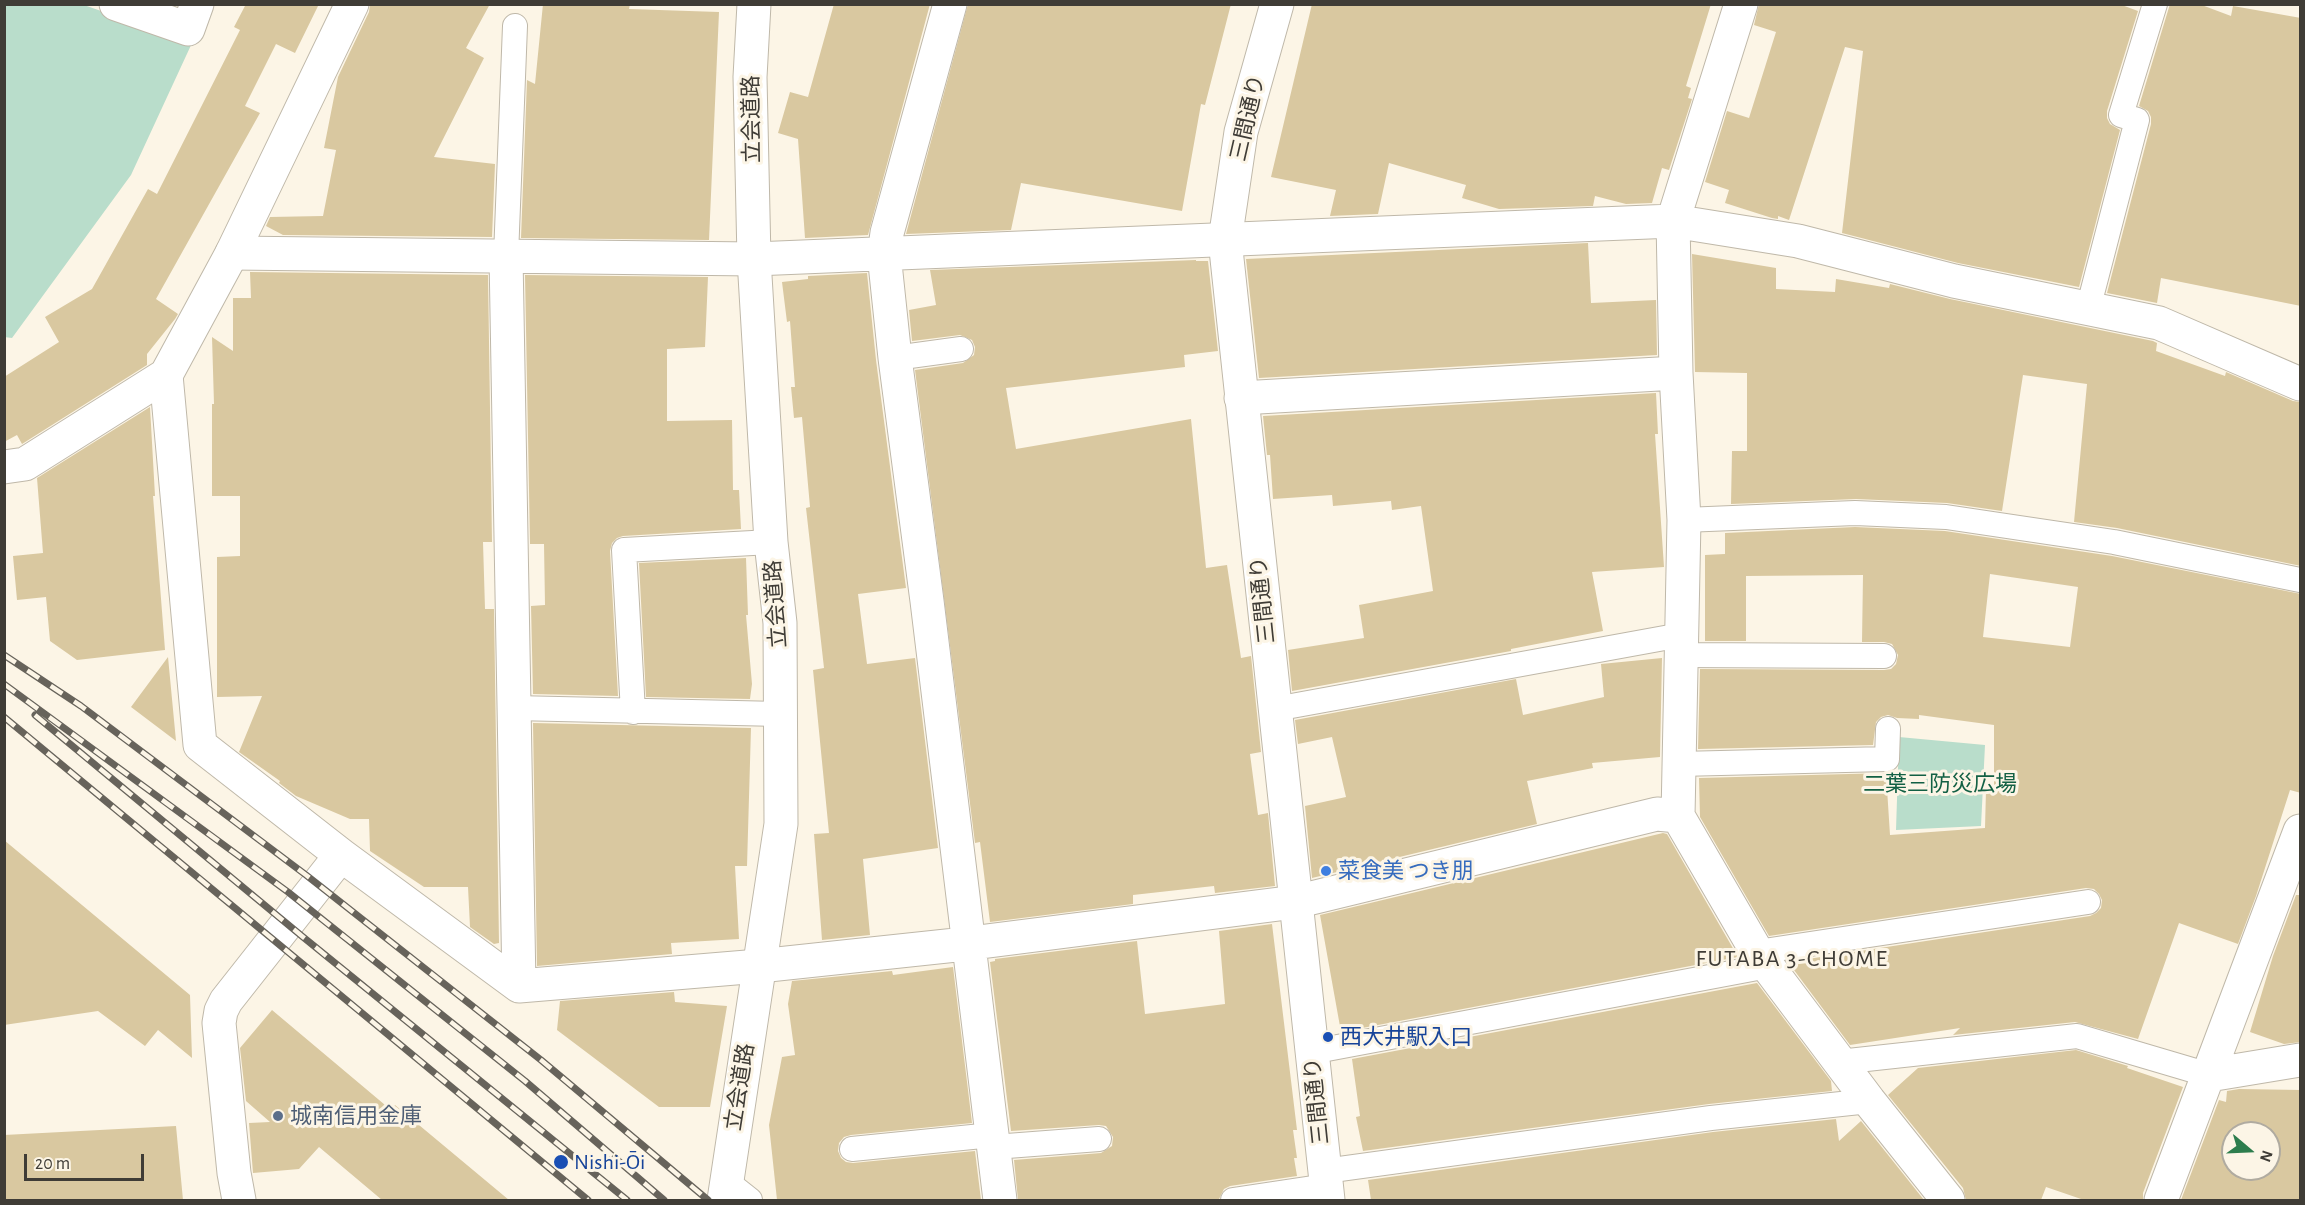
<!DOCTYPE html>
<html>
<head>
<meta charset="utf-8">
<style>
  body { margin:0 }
  #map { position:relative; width:2305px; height:1205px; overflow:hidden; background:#fcf5e6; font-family:"Alegreya Sans",sans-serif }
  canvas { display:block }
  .frame { position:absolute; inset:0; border:6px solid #3f3c36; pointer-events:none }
  .north { position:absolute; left:2221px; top:1121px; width:60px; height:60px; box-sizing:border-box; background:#fcf5e6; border:2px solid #b0aba0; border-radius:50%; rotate:109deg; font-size:16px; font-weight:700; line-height:24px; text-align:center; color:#3f3c36 }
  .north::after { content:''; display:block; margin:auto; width:21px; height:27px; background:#2d7d4d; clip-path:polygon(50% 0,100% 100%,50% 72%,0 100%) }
  .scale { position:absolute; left:24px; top:1154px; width:120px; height:27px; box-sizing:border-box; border:3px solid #3f3c36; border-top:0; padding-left:8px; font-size:18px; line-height:21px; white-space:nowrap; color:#3f3c36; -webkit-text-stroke:4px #fcf5e6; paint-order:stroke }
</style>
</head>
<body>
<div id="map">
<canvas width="2305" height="1205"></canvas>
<div class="frame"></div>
<div class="north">N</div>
<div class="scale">20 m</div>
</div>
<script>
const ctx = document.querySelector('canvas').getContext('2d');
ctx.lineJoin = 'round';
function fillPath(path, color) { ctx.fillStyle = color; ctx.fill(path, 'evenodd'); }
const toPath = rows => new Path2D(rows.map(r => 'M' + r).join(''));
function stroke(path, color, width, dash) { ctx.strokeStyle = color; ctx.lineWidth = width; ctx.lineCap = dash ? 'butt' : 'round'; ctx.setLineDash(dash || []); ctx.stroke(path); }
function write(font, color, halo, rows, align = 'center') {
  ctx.font = font + ' "Alegreya Sans","Noto Sans JP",sans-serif'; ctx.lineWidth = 6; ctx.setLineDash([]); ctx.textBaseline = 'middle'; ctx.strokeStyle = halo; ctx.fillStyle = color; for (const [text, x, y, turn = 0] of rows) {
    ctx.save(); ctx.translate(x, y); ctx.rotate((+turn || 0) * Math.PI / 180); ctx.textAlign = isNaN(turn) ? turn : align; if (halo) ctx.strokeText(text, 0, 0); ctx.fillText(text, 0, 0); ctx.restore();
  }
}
fillPath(toPath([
  [4,5,84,5,192,43,131,175,12,338,4,337],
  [1899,737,1985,745,1981,826,1896,830]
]), '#b9ddcb');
fillPath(toPath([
  [246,4,319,4,295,53,276,44,245,106,260,113,156,299,178,314,175,319,147,354,147,365,22,444,17,435,4,442,4,377,59,342,45,317,92,289,148,189,157,194,240,30,234,27],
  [370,4,490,4,466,48,484,58,434,157,495,164,492,237,283,235,266,226,270,217,323,216,336,150,324,148,338,77,369,12],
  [543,4,630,4,629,9,719,12,709,240,521,238,527,80,535,84],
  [834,4,930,4,868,235,805,238,798,139,778,133,790,92,808,97],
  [968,4,1231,4,1205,105,1201,104,1182,211,1021,183,1011,230,906,234],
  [1312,4,1711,4,1686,86,1691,88,1688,98,1692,99,1669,170,1662,168,1652,203,1626,204,1595,196,1593,206,1499,209,1462,198,1466,185,1389,163,1378,214,1330,216,1336,190,1271,177],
  [1759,4,2119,4,2138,11,2107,111,2107,118,2110,124,2120,130,2079,287,1958,263,1842,233,1863,51,1845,47,1789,220,1778,216,1778,219,1772,218,1725,203,1729,190,1705,182,1727,111,1749,118,1776,32,1754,25],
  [2170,4,2199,4,2231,16,2233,6,2301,18,2301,306,2161,278,2157,303,2107,293,2151,124,2151,117,2148,111,2139,106],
  [1588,243,1591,303,1656,300,1657,355,1259,378,1246,259],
  [1692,254,1776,268,1776,289,1835,292,1836,279,1889,288,1890,284,1950,299,2153,341,2157,343,2156,351,2225,376,2226,372,2293,401,2301,402,2301,566,2117,528,2074,522,2087,384,2023,375,2002,511,1947,503,1856,499,1731,504,1732,451,1747,451,1747,373,1695,372],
  [1196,260,1196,261,1208,261,1218,351,1184,355,1185,367,1006,388,1016,449,1191,419,1206,568,1227,565,1241,658,1251,656,1261,752,1250,754,1258,815,1268,813,1275,886,1215,893,1214,886,1133,895,1133,904,990,922,980,842,975,843,915,370,963,363,974,355,975,347,972,340,960,335,912,341,909,310,936,305,930,270],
  [250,272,488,275,492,542,483,542,485,609,494,609,499,943,494,944,470,927,468,887,424,887,370,851,369,819,350,819,296,796,279,783,280,781,239,752,262,696,217,697,217,557,240,556,240,496,212,496,212,404,214,404,212,337,233,351,233,298,251,298],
  [867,273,876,360,906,588,858,594,867,664,915,658,938,848,863,859,870,935,822,940,814,834,829,833,813,670,824,668,806,508,810,507,802,417,794,418,791,387,795,387,790,321,787,322,782,282,808,279,808,276],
  [525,275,708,277,705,347,667,349,667,421,732,420,733,490,739,490,741,529,623,536,617,538,612,543,610,551,618,696,533,694,531,606,545,605,544,544,530,544],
  [1656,393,1658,434,1655,434,1664,567,1592,572,1603,631,1511,649,1511,651,1292,691,1288,650,1364,638,1359,605,1433,591,1421,506,1392,510,1391,501,1333,506,1332,495,1273,499,1270,455,1267,455,1263,416],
  [150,407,155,496,153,496,165,650,77,660,50,641,46,597,17,600,13,556,43,553,37,478],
  [1855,527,1945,531,2112,556,2301,594,2301,793,2290,790,2256,896,2238,944,2179,923,2138,1039,2075,1022,1953,1035,1960,1028,1850,1045,1788,962,2090,916,2096,913,2101,908,2102,900,2099,894,2094,889,2086,888,1769,936,1700,817,1699,778,1886,773,1890,835,1985,828,1986,790,1994,790,1994,725,1919,715,1919,719,1897,718,1888,715,1881,717,1876,722,1873,745,1698,749,1700,669,1884,670,1891,669,1896,664,1898,655,1892,644,1884,642,1862,642,1863,575,1746,576,1746,641,1705,641,1705,555,1725,554,1725,533],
  [1990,574,2078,587,2070,647,1983,637],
  [746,558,748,615,746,615,752,684,750,699,646,697,639,563],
  [168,657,176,741,131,707],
  [1662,658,1660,757,1592,763,1593,768,1527,781,1537,824,1312,878,1305,806,1346,797,1332,737,1298,744,1295,720,1516,679,1523,715,1604,697,1601,664],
  [533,723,751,728,747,866,735,866,739,939,671,943,672,954,537,966],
  [1663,833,1667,834,1738,957,1341,1032,1320,915],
  [4,840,190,995,192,1058,158,1030,145,1046,98,1011,4,1025],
  [2296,895,2301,895,2301,1042,2284,1044,2250,1032,2273,956],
  [1272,924,1297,1130,1293,1130,1297,1158,1294,1158,1297,1176,1230,1186,1224,1189,1219,1199,1207,1200,1018,1200,1014,1160,1101,1153,1112,1146,1113,1137,1106,1126,1099,1125,1011,1131,990,962,995,961,995,959,1137,941,1145,1014,1225,1004,1219,931],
  [953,967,972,1123,851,1135,844,1137,839,1143,838,1151,841,1158,846,1162,853,1163,975,1151,981,1200,777,1200,769,1125,782,1057,795,1055,788,1004,792,981,892,971,893,975],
  [1757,983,1831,1081,1832,1091,1709,1104,1363,1151,1356,1117,1360,1116,1352,1059],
  [674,992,675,1002,727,1006,710,1107,659,1107,557,1030,560,1001],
  [272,1010,391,1110,395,1105,509,1200,382,1200,319,1147,299,1169,253,1173,249,1123,270,1122,246,1101,240,1048],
  [2076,1050,2128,1066,2127,1068,2183,1087,2143,1193,2143,1200,2084,1200,2046,1187,2041,1200,1966,1200,1963,1188,1888,1095,1918,1068],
  [2239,1089,2301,1090,2301,1200,2181,1200,2219,1100,2226,1102,2227,1091],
  [2233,1133,2269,1133,2269,1169,2233,1169],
  [1836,1119,1839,1141,1861,1121,1924,1200,1371,1200,1368,1180,1713,1132],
  [176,1126,183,1200,4,1200,4,1135]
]), '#d9c8a0');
const service = toPath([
  [506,256,515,26],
  [2088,309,2137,120,2121,115,2155,4],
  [895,358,961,349],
  [1684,520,1855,513,1946,517,2114,542,2300,580],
  [1681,655,1884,656],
  [514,708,780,714],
  [1275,709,1681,635],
  [633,712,624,550,771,542],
  [1679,764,1887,759,1888,729],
  [1757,952,2088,902],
  [1311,1052,1768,966],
  [1839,1062,2077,1036,2209,1075],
  [994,1147,1099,1139],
  [852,1149,992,1135],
  [1325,1171,1711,1118,1869,1101],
  [726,1181,750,1200],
  [1233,1200,1326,1186]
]);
const minor = toPath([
  [116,4,188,29,197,4],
  [950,4,887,233,884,254,895,358,927,601,1000,1200],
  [1741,4,1673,221,1676,373,1684,520,1678,816,1757,952,1869,1101,1948,1200],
  [232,253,754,259,1673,221,1798,241,1954,281,2159,323,2300,384],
  [506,256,519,986],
  [166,375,200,745,341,855,519,986,759,966,956,945,1295,902,1657,814,1678,816],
  [1241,398,1676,373],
  [2209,1075,2300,1060],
  [239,1200,234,1173,219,1023,221,1011,226,1001,341,855],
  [2161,1200,2300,831]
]);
const tertiary = toPath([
  [1277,4,1241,132,1225,240,1328,1200],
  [4,467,25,464,166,375,232,253,352,4],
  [724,1200,781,824,780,623,771,542,754,259,750,77,754,4]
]);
stroke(service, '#bfb8a9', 26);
stroke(minor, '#bfb8a9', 35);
stroke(tertiary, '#bfb8a9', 35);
stroke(service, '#fff', 24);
stroke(minor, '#fff', 33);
stroke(tertiary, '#fff', 33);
const rail = toPath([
  [4,655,81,706,306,875,541,1060,708,1200],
  [4,684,288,892,525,1081,664,1200],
  [35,715,303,937,627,1200],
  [4,717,588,1200]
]);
stroke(rail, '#67635b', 7);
stroke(rail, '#fcf5e6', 4.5, [14]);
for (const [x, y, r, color] of [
  [1326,871,6,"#3f7fe0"],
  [1328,1037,6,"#1a4fb4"],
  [278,1116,6,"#5c6f8a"],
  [561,1162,8,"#1a4fb4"]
]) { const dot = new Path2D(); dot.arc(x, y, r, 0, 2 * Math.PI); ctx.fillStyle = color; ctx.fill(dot); stroke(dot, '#fcf5e6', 2); }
write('22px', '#3f3c36', '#fcf5e6', [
  ["三間通り",1248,118,-77],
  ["立会道路",752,119,-91],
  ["三間通り",1263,600,-96],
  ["立会道路",776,604,-94],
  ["立会道路",740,1087,-81],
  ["三間通り",1317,1101,-96]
]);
write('22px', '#126044', '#fcf5e6', [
  ["二葉三防災広場",1940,784]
]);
write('22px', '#366cbe', '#fcf5e6', [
  ["菜食美 つき朋",1338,871]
], 'left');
write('22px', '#164399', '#fcf5e6', [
  ["西大井駅入口",1340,1037],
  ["Nishi-Ōi",574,1162]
], 'left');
write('22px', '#4e5e75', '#fcf5e6', [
  ["城南信用金庫",290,1116]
], 'left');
ctx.letterSpacing = '1.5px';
write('24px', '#3f3c36', '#fcf5e6', [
  ["FUTABA 3-CHOME",1792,959]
]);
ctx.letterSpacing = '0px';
</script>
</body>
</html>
